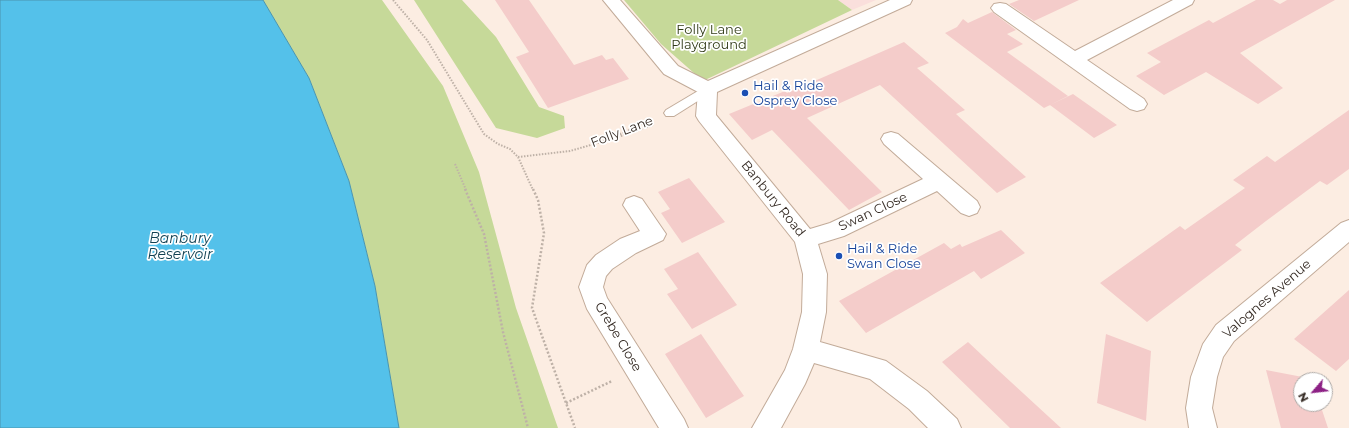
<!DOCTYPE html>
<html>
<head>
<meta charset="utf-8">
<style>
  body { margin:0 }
  #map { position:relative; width:1349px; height:428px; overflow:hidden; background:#fcede2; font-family:Montserrat,sans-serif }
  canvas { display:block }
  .north { position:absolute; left:1293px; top:372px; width:40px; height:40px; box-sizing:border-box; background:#fff; border:1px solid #aeaaa7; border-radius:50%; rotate:242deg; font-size:11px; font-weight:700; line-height:16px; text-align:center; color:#342a23 }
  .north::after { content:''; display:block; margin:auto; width:14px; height:18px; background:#8d2185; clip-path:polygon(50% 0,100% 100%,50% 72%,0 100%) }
</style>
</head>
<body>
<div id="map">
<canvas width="1349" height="428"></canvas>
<div class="north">N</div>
</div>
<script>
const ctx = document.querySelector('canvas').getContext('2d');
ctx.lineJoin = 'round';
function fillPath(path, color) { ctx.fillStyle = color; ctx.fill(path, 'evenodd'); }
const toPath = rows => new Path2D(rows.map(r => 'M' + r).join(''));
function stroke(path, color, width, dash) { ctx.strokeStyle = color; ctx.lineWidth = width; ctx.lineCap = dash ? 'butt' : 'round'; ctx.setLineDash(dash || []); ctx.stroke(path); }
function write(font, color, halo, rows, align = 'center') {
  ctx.font = font + ' Montserrat,sans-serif'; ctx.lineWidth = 3.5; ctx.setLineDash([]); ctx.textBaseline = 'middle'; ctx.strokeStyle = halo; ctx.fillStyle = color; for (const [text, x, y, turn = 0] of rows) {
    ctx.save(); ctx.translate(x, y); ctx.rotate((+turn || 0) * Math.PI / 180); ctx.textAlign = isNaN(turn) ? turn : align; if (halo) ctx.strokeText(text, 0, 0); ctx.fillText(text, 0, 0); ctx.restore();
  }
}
fillPath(toPath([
  [838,0,876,0,852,10]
]), '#fadfdc');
fillPath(toPath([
  [263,0,382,0,443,86,479,172,516,308,558,428,399,428,375,286,349,181,309,78],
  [414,0,462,0,496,37,539,107,564,116,565,128,537,138,496,128],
  [624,0,838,0,852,10,703,81,661,44]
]), '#c6d999');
const water = toPath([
  [0,0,263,0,309,78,349,181,375,286,399,428,0,428,0,0]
]);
fillPath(water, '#54c1ea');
stroke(water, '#4a94ae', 1);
fillPath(toPath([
  [495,0,529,0,574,65,602,55,606,60,613,58,629,79,548,108,516,57,529,52],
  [1019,0,1079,0,1034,21,1009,4],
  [1256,0,1273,0,1280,4,1287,0,1335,0,1240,53,1283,88,1258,104,1206,72,1164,95,1136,76,1161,62,1147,53,1209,20,1213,23],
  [992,12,1016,30,1007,34,1023,44,1007,52,1068,96,1044,108,945,33,957,27,963,19,968,23],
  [904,42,929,63,917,68,965,110,956,114,1026,177,997,193,880,85,807,118,882,192,849,210,772,130,752,140,729,114,785,91,787,93],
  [1073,94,1117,125,1094,138,1050,105],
  [1349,110,1349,169,1327,185,1320,181,1266,221,1235,245,1242,250,1147,322,1100,283,1180,226,1185,230,1245,188,1233,180,1267,156,1275,162],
  [689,178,725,222,682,243,661,213,670,209,658,192],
  [1001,230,1025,253,981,279,974,271,866,333,839,301,944,243,951,249,960,244,962,247],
  [698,252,737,305,692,329,667,294,678,289,664,269],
  [1349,290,1349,359,1336,371,1294,339],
  [701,334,744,396,706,418,665,354],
  [1106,334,1151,351,1146,421,1097,403],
  [968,342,999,371,1061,428,1010,428,942,362],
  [1266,370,1313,379,1301,380,1301,404,1320,404,1328,428,1281,428]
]), '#f4ccca');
const lane = toPath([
  [708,85,712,86,714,89,712,92,674,116,666,116,664,113,666,110,708,85]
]);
const street = toPath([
  [603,0,620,0,678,66,708,81,890,0,912,0,910,4,717,92,716,115,810,229,830,223,923,179,884,144,881,139,884,134,891,132,898,134,977,201,980,207,977,213,969,216,961,213,937,191,844,236,818,244,827,274,826,312,820,342,886,361,927,391,957,419,961,428,928,428,909,409,870,379,814,363,805,384,781,428,752,428,785,370,793,349,802,312,803,274,795,242,699,121,696,116,698,92,664,74,603,0],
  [1173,0,1194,0,1192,4,1087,60,1144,99,1147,104,1144,109,1137,111,1130,109,1067,64,994,12,991,8,994,4,1000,3,1006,4,1075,51,1173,0],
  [634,196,642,199,666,234,663,240,636,253,612,269,606,276,603,287,607,298,684,419,688,428,659,428,587,309,579,287,587,265,596,255,620,239,640,231,623,205,626,199,634,196],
  [1349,220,1349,242,1234,341,1223,357,1217,377,1212,408,1217,428,1189,428,1186,408,1191,377,1203,344,1216,325,1341,223,1349,220]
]);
stroke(lane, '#c2ab99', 2);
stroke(street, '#c2ab99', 2);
stroke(toPath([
  [393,0,427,40,484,134,498,144,510,149,518,157,533,190],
  [618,137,653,125],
  [518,157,570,151,601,142,651,121],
  [455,164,466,190]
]), '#beb1a7', 2, [1.5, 1.5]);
stroke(toPath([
  [465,189,484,234,503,332,528,428],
  [533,189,538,200,544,233,532,308,575,428],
  [566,403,612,381]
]), '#beb1a7', 2.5, [2, 2]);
fillPath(lane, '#fff');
fillPath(street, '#fff');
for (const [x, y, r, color] of [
  [745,93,4,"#1a4fb4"],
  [839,256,4,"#1a4fb4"]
]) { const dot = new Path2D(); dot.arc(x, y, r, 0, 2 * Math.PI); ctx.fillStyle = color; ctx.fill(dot); stroke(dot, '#fff', 1.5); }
write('13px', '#303a16', '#fff', [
  ["Folly Lane",709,30],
  ["Playground",709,45]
]);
write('13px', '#164399', '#fff', [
  ["Hail & Ride",753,86],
  ["Osprey Close",753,101],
  ["Hail & Ride",847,249],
  ["Swan Close",847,264]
], 'left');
write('13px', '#342a23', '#fff', [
  ["Folly Lane",622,132,-21],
  ["Banbury Road",773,199,51],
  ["Swan Close",873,212,-25],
  ["Valognes Avenue",1267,299,-41],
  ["Grebe Close",618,337,59]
]);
write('italic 14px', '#124253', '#fff', [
  ["Banbury",180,239],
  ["Reservoir",180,255]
]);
</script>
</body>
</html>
